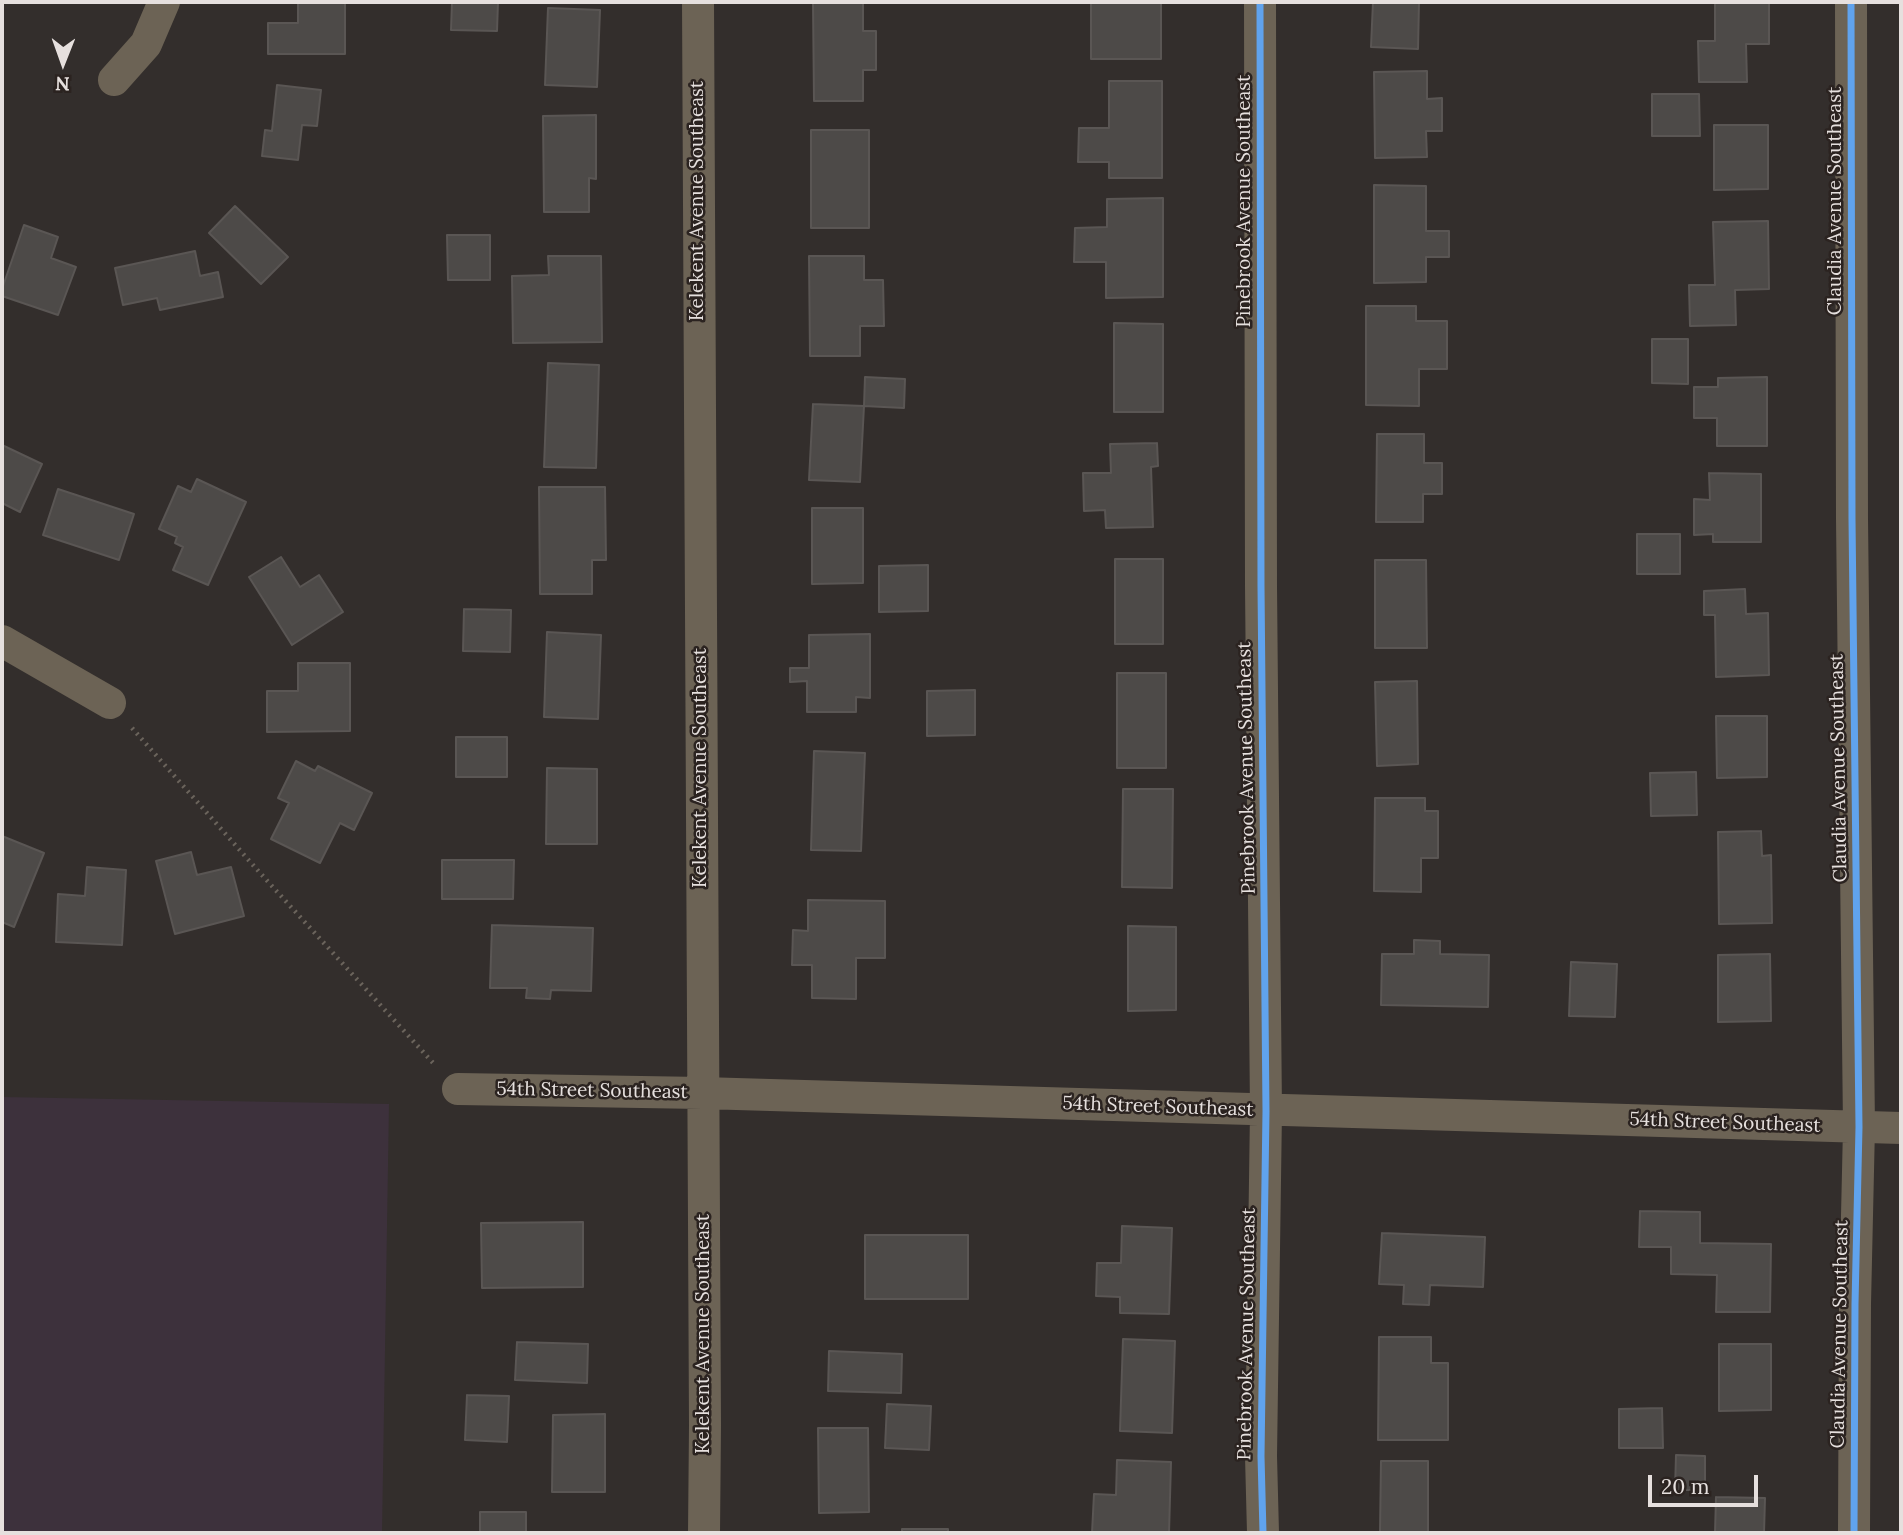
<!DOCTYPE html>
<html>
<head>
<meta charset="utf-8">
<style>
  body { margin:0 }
  #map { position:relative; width:1903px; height:1535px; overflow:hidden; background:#332e2c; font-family:Lora,serif }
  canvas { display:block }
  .frame { position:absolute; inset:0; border:4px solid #e6e0de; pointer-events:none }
  .north { position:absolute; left:28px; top:28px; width:70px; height:70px; -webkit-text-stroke:5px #2b2320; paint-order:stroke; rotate:181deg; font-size:19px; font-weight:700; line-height:28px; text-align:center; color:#e6e0de }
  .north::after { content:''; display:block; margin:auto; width:24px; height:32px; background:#e6e0de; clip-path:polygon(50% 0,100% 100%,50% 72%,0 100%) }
  .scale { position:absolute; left:1648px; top:1475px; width:110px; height:32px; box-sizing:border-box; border:4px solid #e6e0de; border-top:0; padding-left:9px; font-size:21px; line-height:24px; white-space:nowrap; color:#e6e0de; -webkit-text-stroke:5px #2b2320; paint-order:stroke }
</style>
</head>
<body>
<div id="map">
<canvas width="1903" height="1535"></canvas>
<div class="frame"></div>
<div class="north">N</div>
<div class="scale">20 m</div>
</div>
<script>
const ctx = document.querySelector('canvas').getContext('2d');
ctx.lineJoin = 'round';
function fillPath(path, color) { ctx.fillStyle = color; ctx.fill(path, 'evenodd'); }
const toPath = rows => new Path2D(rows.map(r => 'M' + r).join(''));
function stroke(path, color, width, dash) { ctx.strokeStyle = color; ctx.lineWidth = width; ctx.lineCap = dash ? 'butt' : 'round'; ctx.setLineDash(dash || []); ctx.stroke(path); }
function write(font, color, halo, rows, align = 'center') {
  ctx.font = font + ' Lora,serif'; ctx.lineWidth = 5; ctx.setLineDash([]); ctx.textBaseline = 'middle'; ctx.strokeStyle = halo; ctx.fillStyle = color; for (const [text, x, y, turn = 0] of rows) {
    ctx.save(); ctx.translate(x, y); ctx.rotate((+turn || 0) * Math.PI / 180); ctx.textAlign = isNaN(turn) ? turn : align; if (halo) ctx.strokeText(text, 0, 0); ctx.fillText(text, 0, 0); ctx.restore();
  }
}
fillPath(toPath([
  [2,1097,389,1104,382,1533,2,1533]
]), '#3d313c');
const building = toPath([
  [298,2,345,2,345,54,268,54,268,23,298,23,298,2],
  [452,2,498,2,497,31,451,30,452,2],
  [813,2,863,2,863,31,876,31,876,70,863,70,863,101,814,101,813,2],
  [1091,2,1161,2,1161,59,1091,59,1091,2],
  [1373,2,1419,2,1418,49,1371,47,1373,2],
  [1715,2,1769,2,1769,44,1746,44,1747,82,1699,82,1698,41,1715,41,1715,2],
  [548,8,600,10,597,87,545,85,548,8],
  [1427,71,1427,99,1442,98,1442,131,1426,131,1427,157,1375,158,1374,72,1427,71],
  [1109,81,1162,81,1162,178,1109,178,1109,162,1078,162,1079,128,1109,128,1109,81],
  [277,85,321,90,317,126,302,125,298,160,262,156,265,130,272,131,277,85],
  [1652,94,1699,94,1700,136,1652,136,1652,94],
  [596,115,596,179,589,178,589,212,544,212,543,116,596,115],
  [1714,125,1768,125,1768,189,1714,190,1714,125],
  [811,130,869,130,869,228,811,228,811,130],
  [1374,185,1426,186,1426,231,1449,231,1449,257,1426,257,1426,282,1374,283,1374,185],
  [1163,198,1163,297,1106,298,1106,262,1074,262,1075,228,1107,227,1107,199,1163,198],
  [235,206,288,257,261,284,209,233,235,206],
  [1768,221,1769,289,1735,290,1736,325,1690,326,1689,285,1715,285,1713,222,1768,221],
  [24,225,58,237,51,258,76,267,58,315,2,296,2,289,24,225],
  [447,235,490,235,490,280,448,280,447,235],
  [195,251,200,276,218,272,223,297,160,310,157,298,123,305,115,268,195,251],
  [548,256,601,256,602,342,513,343,512,276,549,275,548,256],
  [809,256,864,256,864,280,883,280,884,326,860,326,860,356,810,356,809,256],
  [1366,306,1416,306,1416,321,1447,321,1447,369,1419,369,1419,406,1366,405,1366,306],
  [1114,323,1163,324,1163,412,1114,412,1114,323],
  [1652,339,1688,339,1688,384,1652,383,1652,339],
  [548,363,599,365,596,468,544,467,548,363],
  [865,377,905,379,904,408,864,406,865,377],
  [1767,377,1767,446,1717,446,1717,418,1694,418,1694,387,1718,387,1718,378,1767,377],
  [813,404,864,406,860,482,809,480,813,404],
  [1377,434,1424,434,1424,463,1442,463,1442,494,1423,494,1423,522,1376,522,1377,434],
  [1157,443,1158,466,1151,467,1153,527,1106,528,1105,510,1084,511,1083,473,1111,473,1110,444,1157,443],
  [2,445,42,464,20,512,2,503,2,445],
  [1709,473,1761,474,1761,542,1713,542,1713,534,1694,535,1694,499,1710,500,1709,473],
  [197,479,246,502,208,585,173,570,183,547,175,543,177,537,159,529,178,486,191,492,197,479],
  [539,487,605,487,606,560,592,560,592,594,540,594,539,487],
  [58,489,134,514,119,560,43,535,58,489],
  [812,508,863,508,863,583,812,584,812,508],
  [1637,534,1680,534,1680,574,1637,574,1637,534],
  [281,557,300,587,319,575,343,612,292,645,249,577,281,557],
  [1115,559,1163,559,1163,644,1115,644,1115,559],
  [1375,560,1426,560,1427,648,1375,648,1375,560],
  [928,565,928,611,879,612,879,566,928,565],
  [1745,589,1746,614,1768,613,1769,675,1716,677,1715,615,1704,615,1704,591,1745,589],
  [464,609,511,610,510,652,463,651,464,609],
  [547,632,601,635,598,719,544,717,547,632],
  [870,634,870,698,856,697,856,712,807,712,807,681,790,682,790,668,809,668,809,635,870,634],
  [298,663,350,663,350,731,267,732,267,691,298,691,298,663],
  [1117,673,1166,673,1166,768,1117,768,1117,673],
  [1417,681,1418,764,1377,766,1375,682,1417,681],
  [975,690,975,735,927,736,927,691,975,690],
  [1716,716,1767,716,1767,777,1717,778,1716,716],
  [456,737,507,737,507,777,456,777,456,737],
  [814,751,865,753,861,851,811,850,814,751],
  [296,761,315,771,318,766,372,793,354,830,340,823,320,863,271,839,289,803,278,798,296,761],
  [547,768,597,769,597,844,546,844,547,768],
  [1696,772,1697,815,1651,816,1650,773,1696,772],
  [1123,789,1173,789,1172,888,1122,887,1123,789],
  [1375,798,1425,798,1425,811,1438,811,1438,858,1421,858,1421,892,1374,891,1375,798],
  [1761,831,1762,856,1771,855,1772,923,1719,924,1718,832,1761,831],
  [2,836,44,853,14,927,2,922,2,836],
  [191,852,197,875,231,867,244,916,175,934,156,861,191,852],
  [442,860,514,860,513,899,442,899,442,860],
  [87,867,126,870,122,945,56,942,58,894,85,896,87,867],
  [808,900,885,901,885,958,856,958,856,999,812,998,812,965,792,965,793,930,808,931,808,900],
  [492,925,593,928,591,991,551,990,550,999,526,998,527,988,490,988,492,925],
  [1128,926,1176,927,1176,1010,1128,1011,1128,926],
  [1414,940,1440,941,1440,954,1489,955,1488,1007,1381,1005,1382,954,1414,954,1414,940],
  [1770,954,1771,1021,1718,1022,1718,955,1770,954],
  [1571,962,1617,964,1615,1017,1569,1016,1571,962],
  [1640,1211,1700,1212,1700,1243,1771,1244,1770,1312,1716,1312,1717,1275,1671,1274,1671,1247,1639,1247,1640,1211],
  [583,1222,583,1287,482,1288,481,1223,583,1222],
  [1122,1226,1172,1228,1169,1314,1120,1313,1120,1297,1096,1296,1097,1263,1121,1263,1122,1226],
  [1382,1233,1485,1237,1483,1287,1430,1285,1429,1305,1403,1304,1404,1285,1379,1284,1382,1233],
  [865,1235,968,1235,968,1299,865,1299,865,1235],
  [1379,1337,1431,1337,1431,1363,1448,1363,1448,1440,1378,1440,1379,1337],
  [1123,1339,1175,1341,1172,1433,1120,1431,1123,1339],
  [517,1342,588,1344,587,1383,515,1380,517,1342],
  [1719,1344,1771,1344,1771,1410,1719,1411,1719,1344],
  [829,1351,902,1354,901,1393,828,1391,829,1351],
  [467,1395,509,1396,507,1442,465,1440,467,1395],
  [887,1404,931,1406,929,1450,885,1448,887,1404],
  [1662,1408,1663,1448,1619,1448,1619,1409,1662,1408],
  [605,1414,605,1492,552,1492,553,1415,605,1414],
  [818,1428,868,1428,869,1512,819,1513,818,1428],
  [1676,1455,1705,1456,1705,1490,1675,1490,1676,1455],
  [1117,1460,1171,1462,1169,1533,1092,1533,1094,1494,1116,1495,1117,1460],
  [1381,1461,1428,1461,1428,1533,1380,1533,1381,1461],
  [1716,1497,1765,1498,1764,1533,1715,1533,1716,1497],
  [480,1512,526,1512,526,1533,480,1533,480,1512],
  [902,1529,948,1529,948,1533,902,1533,902,1529]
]);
fillPath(building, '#4d4a48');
stroke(building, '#5a5654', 2);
stroke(toPath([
  [132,728,261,874,435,1065]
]), '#6b645c', 4.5, [2, 5]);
stroke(toPath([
  [698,2,705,1425,704,1533],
  [1260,2,1261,586,1266,1111,1261,1456,1263,1533],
  [1851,2,1852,519,1859,1127,1855,1304,1854,1533],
  [114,80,146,44,164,2],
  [2,641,110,703],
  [458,1089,702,1093,1901,1128]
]), '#6c6355', 32);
stroke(toPath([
  [1260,2,1261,586,1266,1111,1261,1456,1263,1533],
  [1851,2,1852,519,1859,1127,1855,1304,1854,1533]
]), '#60a3ed', 7);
write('19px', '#e6e0de', '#2b2320', [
  ["Kelekent Avenue Southeast",698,201,-90],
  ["Pinebrook Avenue Southeast",1245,201,-90],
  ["Claudia Avenue Southeast",1836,201,-90],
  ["Kelekent Avenue Southeast",701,768,-90],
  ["Pinebrook Avenue Southeast",1247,768,-91],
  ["Claudia Avenue Southeast",1839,768,-91],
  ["54th Street Southeast",592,1091,1],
  ["54th Street Southeast",1158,1107,2],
  ["54th Street Southeast",1725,1123,2],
  ["Kelekent Avenue Southeast",704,1334,-90],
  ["Pinebrook Avenue Southeast",1247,1334,-89],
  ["Claudia Avenue Southeast",1840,1334,-89]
]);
</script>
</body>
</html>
